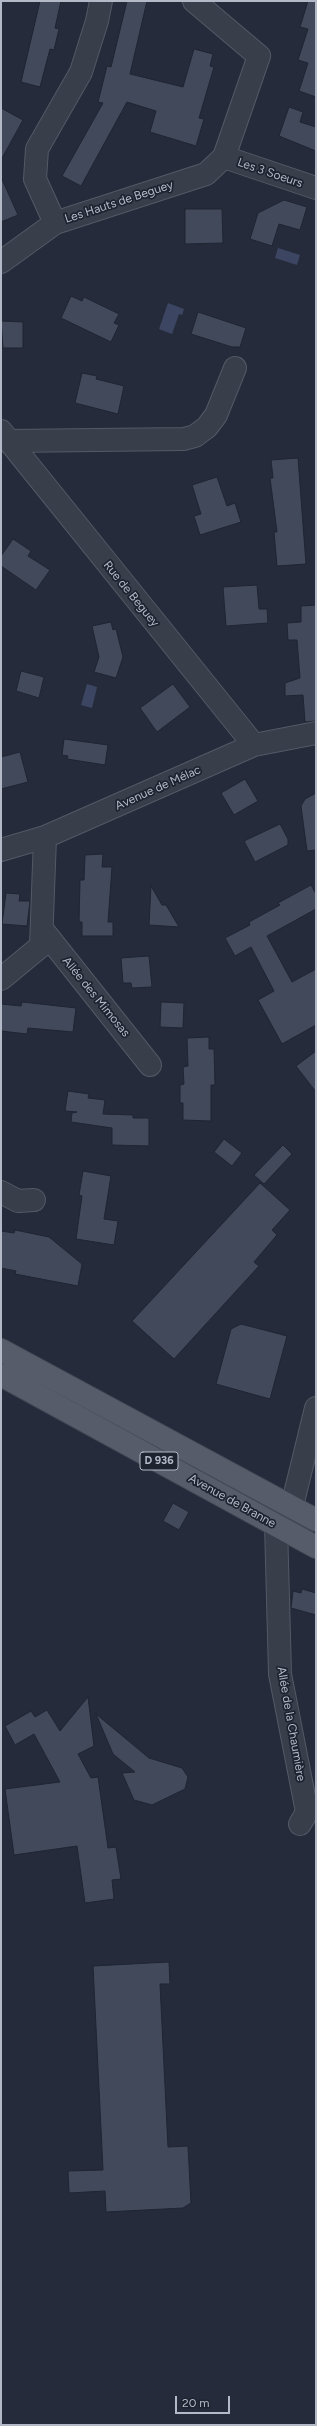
<!DOCTYPE html>
<html>
<head>
<meta charset="utf-8">
<style>
  body { margin:0 }
  #map { position:relative; width:317px; height:2426px; overflow:hidden; background:#252b3b; font-family:Figtree,sans-serif }
  canvas { display:block }
  .frame { position:absolute; inset:0; border:2px solid #b4b9c7; pointer-events:none }
  .scale { position:absolute; left:175px; top:2396px; width:55px; height:18px; box-sizing:border-box; border:2px solid #b4b9c7; border-top:0; padding-left:5px; font-size:12px; line-height:14px; white-space:nowrap; color:#b4b9c7; -webkit-text-stroke:3px #1e2330; paint-order:stroke }
</style>
</head>
<body>
<div id="map">
<canvas width="317" height="2426"></canvas>
<div class="frame"></div>
<div class="scale">20 m</div>
</div>
<script>
const ctx = document.querySelector('canvas').getContext('2d');
ctx.lineJoin = 'round';
function fillPath(path, color) { ctx.fillStyle = color; ctx.fill(path, 'evenodd'); }
const toPath = rows => new Path2D(rows.map(r => 'M' + r).join(''));
function stroke(path, color, width, dash) { ctx.strokeStyle = color; ctx.lineWidth = width; ctx.lineCap = dash ? 'butt' : 'round'; ctx.setLineDash(dash || []); ctx.stroke(path); }
function write(font, color, halo, rows, align = 'center') {
  ctx.font = font + ' Figtree,sans-serif'; ctx.lineWidth = 3.5; ctx.setLineDash([]); ctx.textBaseline = 'middle'; ctx.strokeStyle = halo; ctx.fillStyle = color; for (const [text, x, y, turn = 0] of rows) {
    ctx.save(); ctx.translate(x, y); ctx.rotate((+turn || 0) * Math.PI / 180); ctx.textAlign = isNaN(turn) ? turn : align; if (halo) ctx.strokeText(text, 0, 0); ctx.fillText(text, 0, 0); ctx.restore();
  }
}
fillPath(toPath([
  [278,248,300,255,297,265,275,258],
  [168,303,184,309,182,315,179,314,172,334,159,329],
  [87,684,97,687,92,708,81,705]
]), '#3c4663');
const building = toPath([
  [40,1,61,1,55,28,59,29,54,50,50,49,40,87,21,82,40,1],
  [127,1,147,1,130,74,183,87,194,49,213,54,210,66,214,67,199,118,204,119,196,146,150,132,156,111,127,102,81,186,62,176,103,103,98,102,107,66,111,67,127,1],
  [308,1,316,1,316,97,299,91,308,63,298,60,308,29,300,27,308,1],
  [289,107,303,112,300,122,316,127,316,151,279,136,289,107],
  [1,108,23,120,1,160,1,108],
  [1,177,18,215,1,222,1,177],
  [284,200,307,207,300,230,279,224,272,246,250,239,258,213,284,200],
  [185,209,222,209,223,243,185,244,185,209],
  [71,296,82,301,84,297,119,314,114,323,119,325,111,342,61,318,71,296],
  [198,312,246,328,240,347,232,347,191,334,198,312],
  [1,321,23,322,23,348,3,348,1,321],
  [82,373,97,376,96,379,124,386,118,414,75,403,82,373],
  [298,458,306,564,277,566,274,532,277,532,270,478,273,478,271,460,298,458],
  [217,477,227,506,235,503,241,522,200,535,194,516,201,514,192,485,217,477],
  [13,539,31,551,28,556,50,570,36,590,1,566,1,556,13,539],
  [257,585,259,609,267,609,268,623,226,626,223,587,257,585],
  [316,605,316,721,305,722,303,695,285,696,285,683,300,678,297,640,288,640,287,623,301,622,301,606,316,605],
  [111,622,113,630,116,629,123,657,116,678,94,672,99,657,92,626,111,622],
  [21,671,44,677,39,698,16,691,21,671],
  [173,684,190,707,157,732,140,708,173,684],
  [64,739,108,745,105,765,67,759,68,756,62,755,64,739],
  [20,752,28,782,1,789,1,757,20,752],
  [245,779,258,801,234,815,221,793,245,779],
  [316,793,316,850,307,851,301,806,305,799,316,793],
  [280,824,288,839,288,845,255,862,244,841,280,824],
  [103,854,102,867,112,867,108,922,113,922,113,936,82,936,82,922,79,922,80,880,84,880,85,855,103,854],
  [311,885,316,894,316,909,267,936,292,982,316,969,316,1025,282,1044,258,1000,274,991,251,947,235,956,225,938,250,925,249,922,280,905,278,903,311,885],
  [151,886,162,905,166,905,179,927,149,925,151,886],
  [6,893,20,894,19,901,30,901,27,926,2,924,6,893],
  [149,956,152,987,132,988,131,983,123,983,121,958,149,956],
  [22,1002,76,1008,73,1032,28,1028,27,1034,1,1031,1,1004,21,1006,22,1002],
  [161,1002,184,1003,183,1028,160,1027,161,1002],
  [209,1037,209,1049,214,1049,215,1085,211,1085,211,1121,183,1120,183,1103,180,1103,180,1085,184,1084,183,1067,188,1066,187,1038,209,1037],
  [316,1051,316,1092,296,1066,316,1051],
  [68,1091,89,1094,88,1098,105,1100,103,1114,133,1115,133,1118,149,1118,149,1146,112,1145,112,1128,71,1122,72,1113,77,1112,65,1111,68,1091],
  [224,1139,242,1153,232,1166,214,1152,224,1139],
  [283,1145,292,1154,264,1184,254,1175,283,1145],
  [83,1171,111,1176,104,1219,118,1221,114,1245,76,1239,82,1196,79,1195,83,1171],
  [260,1183,290,1210,272,1230,277,1235,254,1262,259,1266,174,1359,132,1321,260,1183],
  [15,1230,49,1237,82,1264,78,1286,15,1274,16,1271,1,1268,1,1231,14,1233,15,1230],
  [241,1324,287,1336,270,1399,216,1384,231,1329,241,1324],
  [173,1503,189,1512,179,1530,163,1521,173,1503],
  [302,1589,316,1593,316,1615,291,1608,293,1591,301,1593,302,1589],
  [88,1697,94,1746,78,1754,91,1778,98,1777,108,1848,116,1847,121,1879,112,1880,114,1899,85,1903,77,1846,14,1855,5,1789,60,1782,34,1734,15,1745,5,1726,31,1711,35,1717,47,1710,60,1731,88,1697],
  [96,1714,149,1758,182,1768,188,1777,185,1789,152,1805,134,1800,122,1773,135,1772,113,1754,96,1714],
  [169,1962,170,1984,160,1984,168,2147,188,2146,191,2203,183,2208,106,2212,105,2191,69,2193,68,2171,103,2170,93,1966,169,1962]
]);
fillPath(building, '#41495b');
stroke(building, '#202532', 1);
const minor = toPath([
  [224,157,316,188],
  [55,223,35,179,37,149,81,72,97,21,101,1],
  [1,262,55,223,206,174,224,157,259,56,194,1],
  [1,431,254,745],
  [9,441,184,439,195,436,207,427,216,415,235,368],
  [1,850,45,837,254,745,316,733],
  [42,929,150,1065],
  [1,979,41,946,45,837],
  [1,1192,18,1201,34,1200],
  [292,1506,316,1408],
  [276,1525,280,1674,307,1812,300,1824]
]);
const major = toPath([
  [1,1350,316,1520],
  [1,1375,316,1547]
]);
stroke(minor, '#545966', 24);
stroke(major, '#424754', 24);
stroke(minor, '#393e4b', 22);
stroke(major, '#575c6b', 22);
for (const [x, y, w] of [
  [159,1461,38]
]) { const box = new Path2D(); box.roundRect(x - w / 2, y - 9, w, 18, 3); ctx.fillStyle = '#1e2330'; ctx.fill(box); stroke(box, '#b4b9c7', 1); }
write('bold 11px', '#b4b9c7', null, [
  ["D 936",159,1461]
]);
write('12px', '#b4b9c7', '#1e2330', [
  ["Les 3 Soeurs",270,173,19],
  ["Les Hauts de Beguey",119,202,-18],
  ["Rue de Beguey",131,594,51],
  ["Avenue de Mélac",158,788,-24],
  ["Allée des Mimosas",96,997,51],
  ["Avenue de Branne",232,1501,29],
  ["Allée de la Chaumière",291,1724,80]
]);
</script>
</body>
</html>
